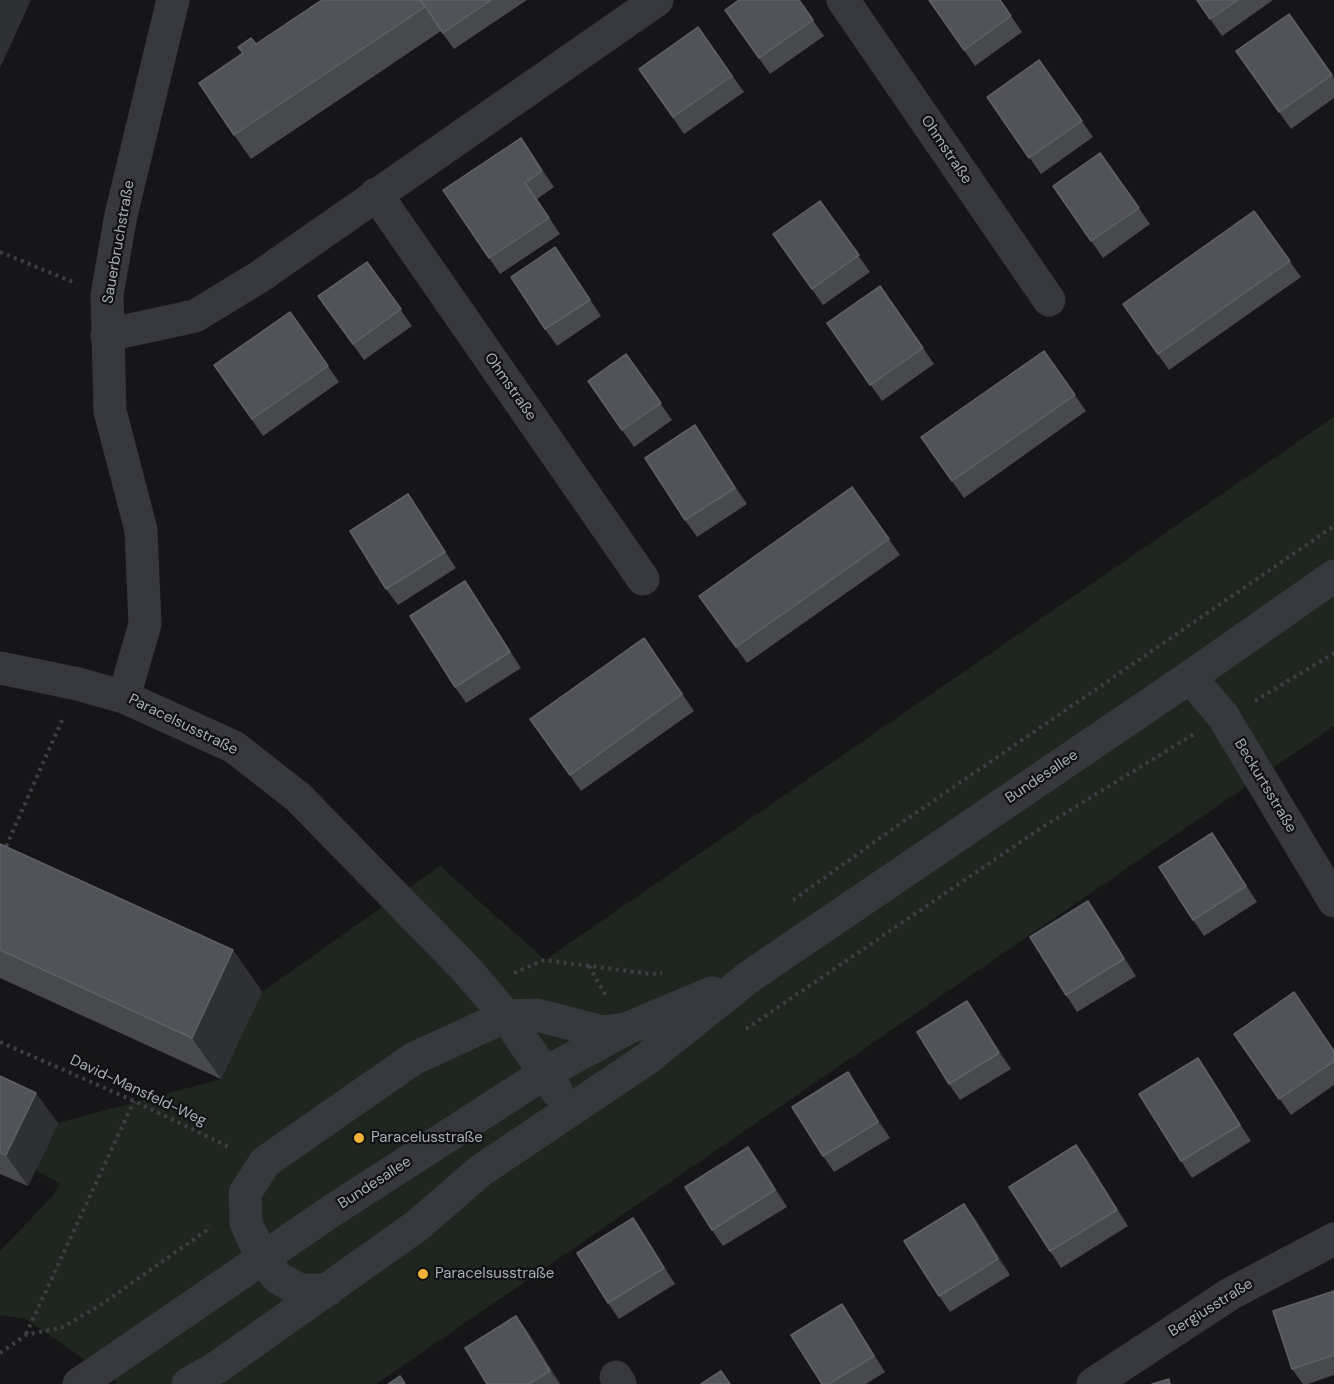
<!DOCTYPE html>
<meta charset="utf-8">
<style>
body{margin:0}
canvas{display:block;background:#161618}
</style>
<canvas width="1334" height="1384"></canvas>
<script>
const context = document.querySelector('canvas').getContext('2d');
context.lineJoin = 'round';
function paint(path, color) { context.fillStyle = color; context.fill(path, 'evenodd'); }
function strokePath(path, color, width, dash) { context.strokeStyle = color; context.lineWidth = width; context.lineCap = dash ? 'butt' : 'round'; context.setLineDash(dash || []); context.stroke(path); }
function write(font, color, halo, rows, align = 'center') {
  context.font = font + ' "DM Sans",sans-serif'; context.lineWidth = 4.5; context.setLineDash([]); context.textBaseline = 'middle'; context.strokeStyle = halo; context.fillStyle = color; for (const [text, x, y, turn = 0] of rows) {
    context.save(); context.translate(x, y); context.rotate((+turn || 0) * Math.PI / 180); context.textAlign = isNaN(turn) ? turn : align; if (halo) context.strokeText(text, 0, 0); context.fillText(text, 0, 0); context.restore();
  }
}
paint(new Path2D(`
 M1334,417V726L376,1384H114L117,1382L26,1319L0,1315V1251L53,1196L60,1183L35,1170L58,1123L221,1079L262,992L440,866L545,960Z`), '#1e261f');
strokePath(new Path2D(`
 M0,252L73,282
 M1255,701L1334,653
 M0,860L63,718
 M793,900L904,821L1334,526
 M589,966L606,996
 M514,973L544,960L651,974L662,973
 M746,1029L1041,828L1194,734
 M0,1042L134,1101L231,1148
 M26,1334L134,1101
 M0,1353L26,1335L63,1327L102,1304L207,1230L208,1225`), '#3d3f44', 4, [3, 4.5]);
strokePath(new Path2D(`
 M843,0L1049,300
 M376,194L643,579
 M107,335L195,316L259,277L657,0
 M0,668L78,684L124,697L234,747L298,797L465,968L506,1016L556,1090
 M1190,677L1223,716L1334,901
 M124,697L145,624L141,530L110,411L107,295L121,215L173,0
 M328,1290H300L278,1278L262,1258L246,1223L245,1193L265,1162L413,1059L506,1016L537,1015L602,1032L626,1029
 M616,1377L620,1384
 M79,1384L330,1212L545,1073L626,1029L712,993
 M188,1384L219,1366L418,1225L480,1171L645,1060L749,977L1190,677L1334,576
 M1093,1384L1230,1294L1334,1239`), '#37383d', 33);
paint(new Path2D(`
 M322,0H527L454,49L441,31L251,159L234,135L256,44Z
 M799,0L824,36L770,74L725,10Z
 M929,0H1000L1022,32L975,66Z
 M1197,0H1273L1222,36Z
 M1289,14L1334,78V98L1291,129L1236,51Z
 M698,27L744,92L684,134L639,69Z
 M1039,60L1093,137L1041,174L987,97Z
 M1100,153L1150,224L1103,258L1053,186Z
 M532,154L554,187L537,199L560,234L500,274L489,258Z
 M820,201L870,272L823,305L773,234Z
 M1254,211L1301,277L1169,370L1123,304Z
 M367,262L412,326L364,360L318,296Z
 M566,264L601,316L557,346L545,329Z
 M880,286L934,364L882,401L827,323Z
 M290,312L339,382L263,436L214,365Z
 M1044,351L1086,411L964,498L921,437Z
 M626,354L672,420L634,447L588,381Z
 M695,425L747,504L697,537L685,520Z
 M852,487L900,555L747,663L699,596Z
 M408,494L456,568L398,605L386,589Z
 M465,581L521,668L466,703L455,687Z
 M644,638L694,711L581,791L530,719Z
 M0,844L233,950L262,992L221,1079L0,978Z
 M1223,849L1257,902L1204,936L1193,920Z
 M1088,901L1099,917L1136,976L1077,1012L1066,995Z
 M967,1001L978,1017L1011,1069L960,1100L949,1084Z
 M1234,1034L1334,1051V1085L1291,1115Z
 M1198,1058L1209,1074L1251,1141L1192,1178L1181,1161Z
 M0,1076L58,1123L28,1186L0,1174Z
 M859,1089L890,1138L834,1172L823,1156Z
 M1076,1145L1088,1161L1128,1226L1061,1268L1050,1251Z
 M748,1147L760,1163L787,1207L723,1246L712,1230Z
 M964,1204L976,1220L1010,1275L950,1312L939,1296Z
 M633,1218L644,1234L675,1284L619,1319L608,1303Z
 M1334,1291V1375L1308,1384H1303L1292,1369Z
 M842,1304L853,1321L885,1372L866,1384H822Z
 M516,1316L528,1332L560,1384H487Z`), '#47494d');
paint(new Path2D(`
 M0,0H31L0,68Z
 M521,138L532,154L554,187L542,171Z
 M695,425L706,442L747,504L735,488Z
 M408,494L420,511L456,568L445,552Z
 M465,581L476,597L521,668L510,652Z
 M1212,833L1223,849L1257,902L1246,886Z
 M1088,901L1099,917L1136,976L1124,959Z
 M233,950L262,992L221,1079L192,1038Z
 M967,1001L978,1017L1011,1069L999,1053Z
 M1198,1058L1209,1074L1251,1141L1240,1125Z
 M848,1072L859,1089L890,1138L878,1122Z
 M36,1093L58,1123L28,1186L6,1155Z
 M1076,1145L1088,1161L1128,1226L1117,1210Z
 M748,1147L760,1163L787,1207L775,1190Z
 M964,1204L976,1220L1010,1275L998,1259Z
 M633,1218L644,1234L675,1284L664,1268Z
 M842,1304L853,1321L885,1372L874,1356Z
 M516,1316L528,1332L559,1384L550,1371Z`), '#2f3033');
const building = new Path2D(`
 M322,0H420L425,7L234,135L199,83L243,53L238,47L251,38L256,44Z
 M421,0H491L443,33Z
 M739,0H799L813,20L759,58L725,10Z
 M929,0H1000L1011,16L964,50Z
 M1197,0H1238L1210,19Z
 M1289,14L1332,75L1279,112L1236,51Z
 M698,27L732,76L673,117L639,69Z
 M1039,60L1082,121L1029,158L987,97Z
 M521,138L542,171L525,183L549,218L489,258L443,190Z
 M1100,153L1139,208L1091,241L1053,186Z
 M820,201L859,255L812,289L773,234Z
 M1254,211L1290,261L1158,354L1123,304Z
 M555,247L590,300L545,329L511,277Z
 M367,262L401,309L353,344L318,296Z
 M880,286L923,348L870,385L827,323Z
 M290,312L328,366L252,419L214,365Z
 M1044,351L1075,395L952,481L921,437Z
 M626,354L661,403L622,430L588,381Z
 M695,425L735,488L685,520L645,458Z
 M852,487L889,539L736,647L699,596Z
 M408,494L445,552L386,589L350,531Z
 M465,581L510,652L455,687L410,616Z
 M644,638L682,694L570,775L530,719Z
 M1212,833L1246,886L1193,920L1159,867Z
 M0,844L233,950L192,1038L0,950Z
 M1088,901L1124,959L1066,995L1030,937Z
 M1294,992L1334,1051V1061L1279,1099L1234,1034Z
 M967,1001L999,1053L949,1084L917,1032Z
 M1198,1058L1240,1125L1181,1161L1139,1094Z
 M848,1072L878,1122L823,1156L792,1107Z
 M0,1076L36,1093L6,1155L0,1153Z
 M1076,1145L1117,1210L1050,1251L1009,1187Z
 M748,1147L775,1190L712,1230L685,1187Z
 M964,1204L998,1259L939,1296L904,1241Z
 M633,1218L664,1268L608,1303L577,1253Z
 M1334,1291V1355L1292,1369L1273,1311Z
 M842,1304L874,1356L829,1384H822L791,1335Z
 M516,1316L550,1371L529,1384H487L465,1348Z
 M721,1371L730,1384H701Z
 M400,1376L405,1384H388Z
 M1169,1379L1170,1384H1152Z`);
paint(building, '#525359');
strokePath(building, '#5f6168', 1.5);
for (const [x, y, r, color] of [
 [359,1138,6,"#f2b134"],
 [423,1274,6,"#f2b134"]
]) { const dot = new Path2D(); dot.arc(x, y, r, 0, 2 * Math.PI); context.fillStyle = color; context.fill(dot); strokePath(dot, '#111113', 2); }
write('15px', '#a8adb8', '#111113', [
 ["Ohmstraße",946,150,56],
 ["Sauerbruchstraße",119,242,-80],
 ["Ohmstraße",510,387,55],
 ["Paracelsusstraße",183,725,26],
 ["Bundesallee",1042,777,-34],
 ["Beckurtsstraße",1265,786,59],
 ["David-Mansfeld-Weg",138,1091,25],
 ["Bundesallee",375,1183,-33],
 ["Bergiusstraße",1211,1308,-32]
]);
write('15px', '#a8adb8', '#111113', [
 ["Paracelusstraße",371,1138],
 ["Paracelsusstraße",435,1274]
], 'left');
</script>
